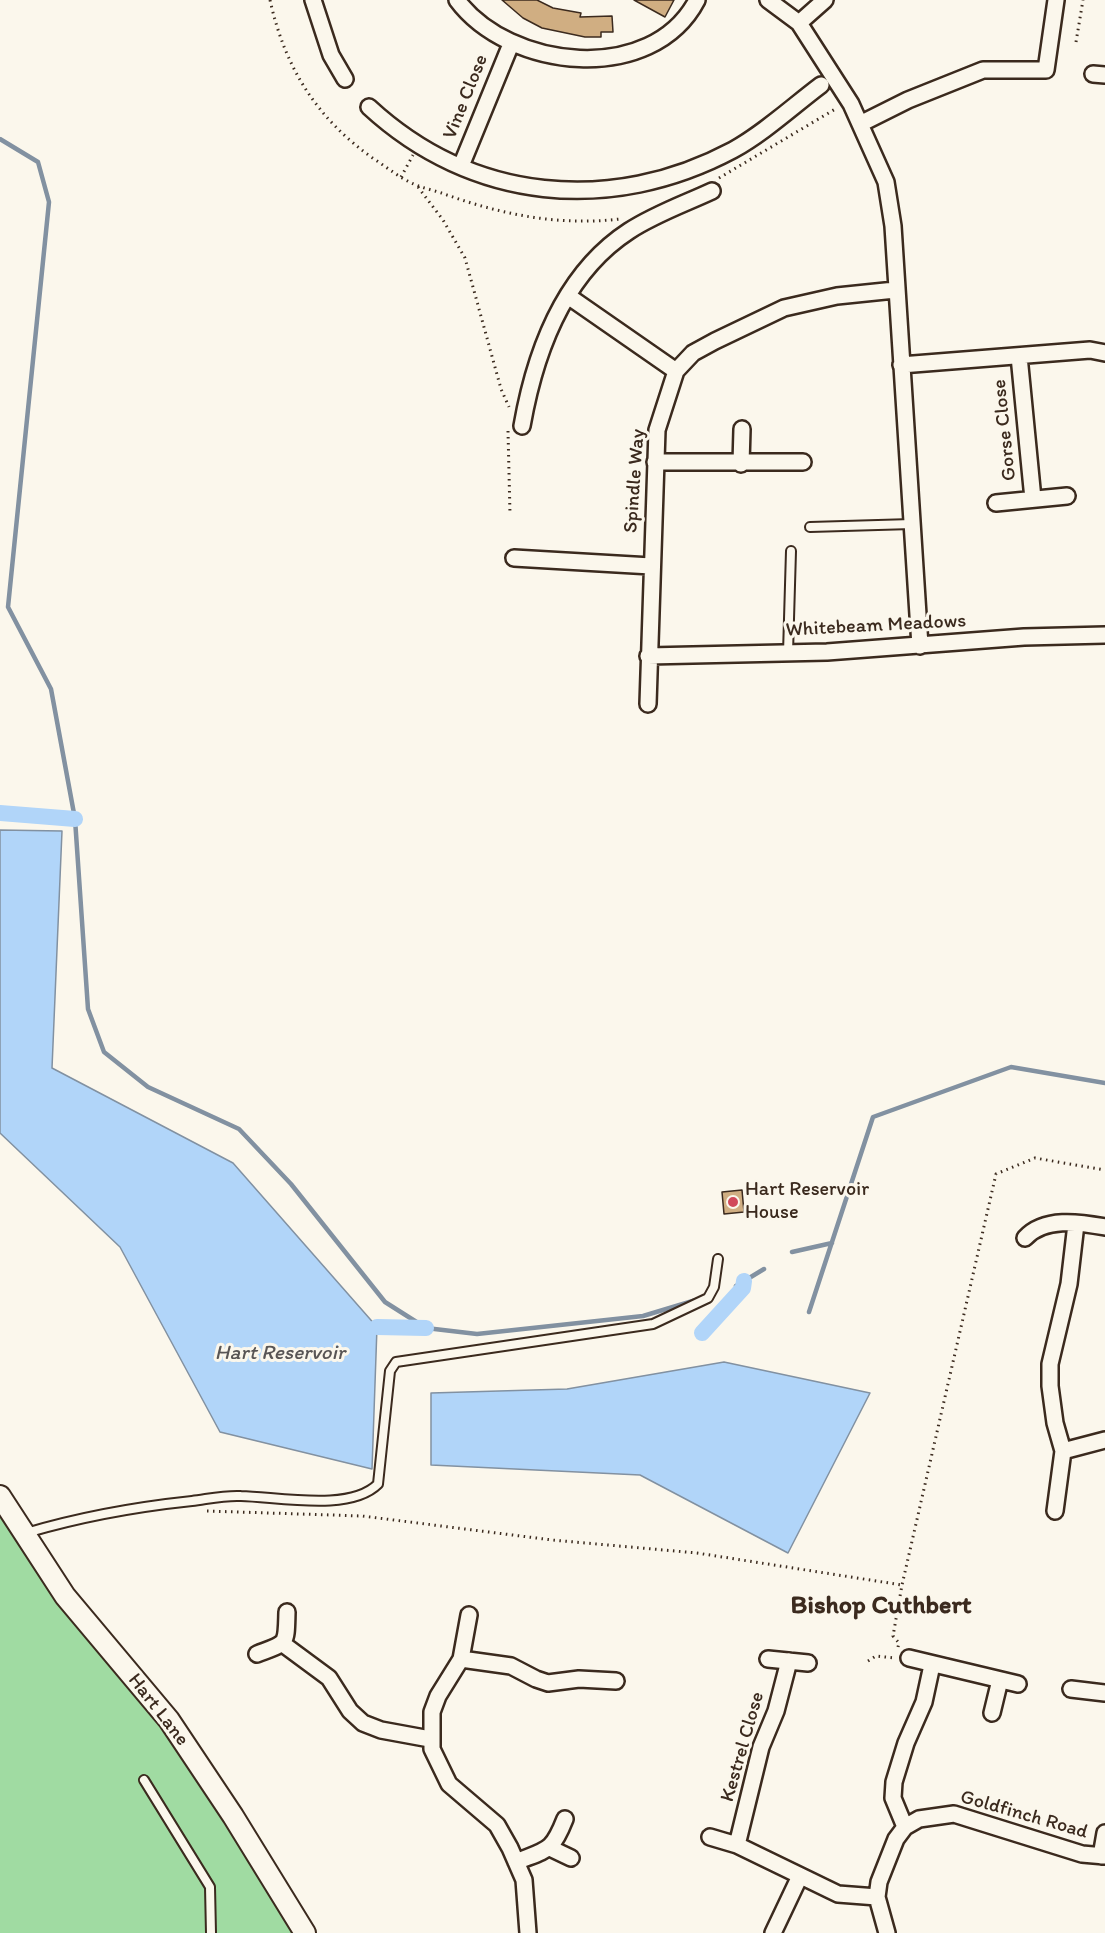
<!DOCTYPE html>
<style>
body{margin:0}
canvas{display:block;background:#fbf7ec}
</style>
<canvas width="1105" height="1933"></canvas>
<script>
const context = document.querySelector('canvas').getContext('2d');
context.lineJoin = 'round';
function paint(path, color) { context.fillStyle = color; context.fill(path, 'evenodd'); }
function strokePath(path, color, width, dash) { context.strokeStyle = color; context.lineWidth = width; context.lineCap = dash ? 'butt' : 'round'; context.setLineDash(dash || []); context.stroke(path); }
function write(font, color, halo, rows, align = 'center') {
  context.font = font + ' Itim,sans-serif'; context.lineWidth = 6; context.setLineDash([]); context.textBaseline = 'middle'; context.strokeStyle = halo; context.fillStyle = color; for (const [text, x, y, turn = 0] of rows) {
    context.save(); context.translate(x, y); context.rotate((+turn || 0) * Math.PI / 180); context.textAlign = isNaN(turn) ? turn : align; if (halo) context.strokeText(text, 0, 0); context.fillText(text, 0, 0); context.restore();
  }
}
paint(new Path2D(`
 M0,1496L169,1720L305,1933H0Z`), '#a0dba2');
const water = new Path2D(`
 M0,830L62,831L52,1068L233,1163L377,1327L372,1469L220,1432L120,1247L0,1133Z
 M724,1362L870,1393L788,1553L640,1475L431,1465V1393L567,1389Z`);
paint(water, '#b1d5f9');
strokePath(water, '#8291a1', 1.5);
strokePath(new Path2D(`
 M0,139L38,162L49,202L8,607L51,689L75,819L88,1009L104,1052L148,1087L239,1129L291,1184L385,1302L426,1328L477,1334L643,1316L696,1300
 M792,1252L832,1243
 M736,1286L764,1269
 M809,1312L873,1117L1011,1067L1105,1083`), '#8291a1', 4.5);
strokePath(new Path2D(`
 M0,813L75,819
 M377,1327L426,1328
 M702,1333L743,1288L744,1281`), '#b1d5f9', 16);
const building = new Path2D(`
 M502,0H537L553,8L581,13L580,17L612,16L613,32H601V37H585L542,28L523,18Z
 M634,0H674L665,17Z
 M742,1190L744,1212L724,1214L722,1192Z`);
paint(building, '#d0ae82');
strokePath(building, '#3b2a1e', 1.5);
const service = new Path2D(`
 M810,527L912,524
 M788,653L791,551
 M26,1533C80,1517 135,1507 192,1501C208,1499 225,1495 241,1496C279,1497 350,1512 378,1484L390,1371L396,1362L653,1324L708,1298L714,1287L718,1259
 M144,1780L210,1887L211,1933`);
const minor = new Path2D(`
 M313,0L331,55L345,79
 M457,0C509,70 652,86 697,0
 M768,0L799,23L851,104L886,182L893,226L920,646
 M799,23L825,0
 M1093,74L1105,75
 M369,107C472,202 611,215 733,150C764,133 793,106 821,85
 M860,124L908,100L983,70H1046L1056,0
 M461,166L511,44
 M568,296L676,371
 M1019,356L1033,499
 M901,365L1090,350L1105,353
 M522,426C535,352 563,274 629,231C655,214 684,204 712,191
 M655,462H803
 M741,464L742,429
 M996,503L1067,496
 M514,558L651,566
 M648,656L827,652L1024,637L1105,635
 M648,704L657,430L676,371L693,353L715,341L784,308L837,296L895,290
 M1076,1224L1069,1284L1050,1364V1386L1055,1423L1063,1451L1105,1440
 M1025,1238C1044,1217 1079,1222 1105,1227
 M1055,1511L1063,1451
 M469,1615L461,1659L438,1696L432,1712V1749L449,1784L497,1825L510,1848L524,1880L528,1933
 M283,1644L329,1678L350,1711L363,1723L381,1730L430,1739
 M257,1654C288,1642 286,1646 287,1612
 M909,1658L1018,1684
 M461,1659L511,1666L536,1679L548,1683L579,1679L616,1681
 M768,1659L808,1663
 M1071,1689L1105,1693
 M992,1713L1000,1680
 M905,1827L893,1798L894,1782L906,1743L924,1702L932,1665
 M710,1837L737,1845L838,1894L877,1897
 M737,1845L761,1747L776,1711L789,1661
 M550,1848L571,1858
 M1101,1856L1105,1833
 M516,1862C548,1849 552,1852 565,1819
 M773,1933L800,1876
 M887,1933L877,1897L879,1882L896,1839L905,1827L919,1819L954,1814L1082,1854L1105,1856`);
const tertiary = new Path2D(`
 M0,1496L65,1596L169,1720L233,1816L305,1933`);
strokePath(service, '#3b2a1e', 12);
strokePath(minor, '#3b2a1e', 20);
strokePath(tertiary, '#3b2a1e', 24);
strokePath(new Path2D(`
 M270,0C285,68 317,119 374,159C388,168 401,179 416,185C426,189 437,191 447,195C504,215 559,226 620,219
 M1076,42L1083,0
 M401,177L413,155
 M719,178L837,108
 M418,187L443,220L465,258L501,389L509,407
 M508,431L510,514
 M207,1511L362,1516L552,1540L697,1553L902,1585
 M898,1647L899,1643L893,1636L902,1585L996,1174L1035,1158L1105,1170
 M868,1661L876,1656L895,1658`), '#3b2a1e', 3, [1.5, 4.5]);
strokePath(service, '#fbf7ec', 8);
strokePath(minor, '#fbf7ec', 15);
strokePath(tertiary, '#fbf7ec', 20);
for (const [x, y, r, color] of [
 [733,1202,6,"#d1495b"]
]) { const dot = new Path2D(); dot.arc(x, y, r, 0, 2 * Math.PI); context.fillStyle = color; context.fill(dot); strokePath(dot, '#fbf7ec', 2); }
write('20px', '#3b2a1e', '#fbf7ec', [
 ["Vine Close",466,97,-68],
 ["Gorse Close",1005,430,-96],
 ["Spindle Way",635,481,-86],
 ["Whitebeam Meadows",876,626,-3],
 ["Hart Lane",158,1710,52],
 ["Kestrel Close",743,1747,-74],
 ["Goldfinch Road",1024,1815,16]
]);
write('20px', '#3b2a1e', '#fbf7ec', [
 ["Hart Reservoir",745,1190],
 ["House",745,1213]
], 'left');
write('italic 21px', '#585555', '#fbf7ec', [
 ["Hart Reservoir",280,1354]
]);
write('bold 26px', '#3b2a1e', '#fbf7ec', [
 ["Bishop Cuthbert",881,1606]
]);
</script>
